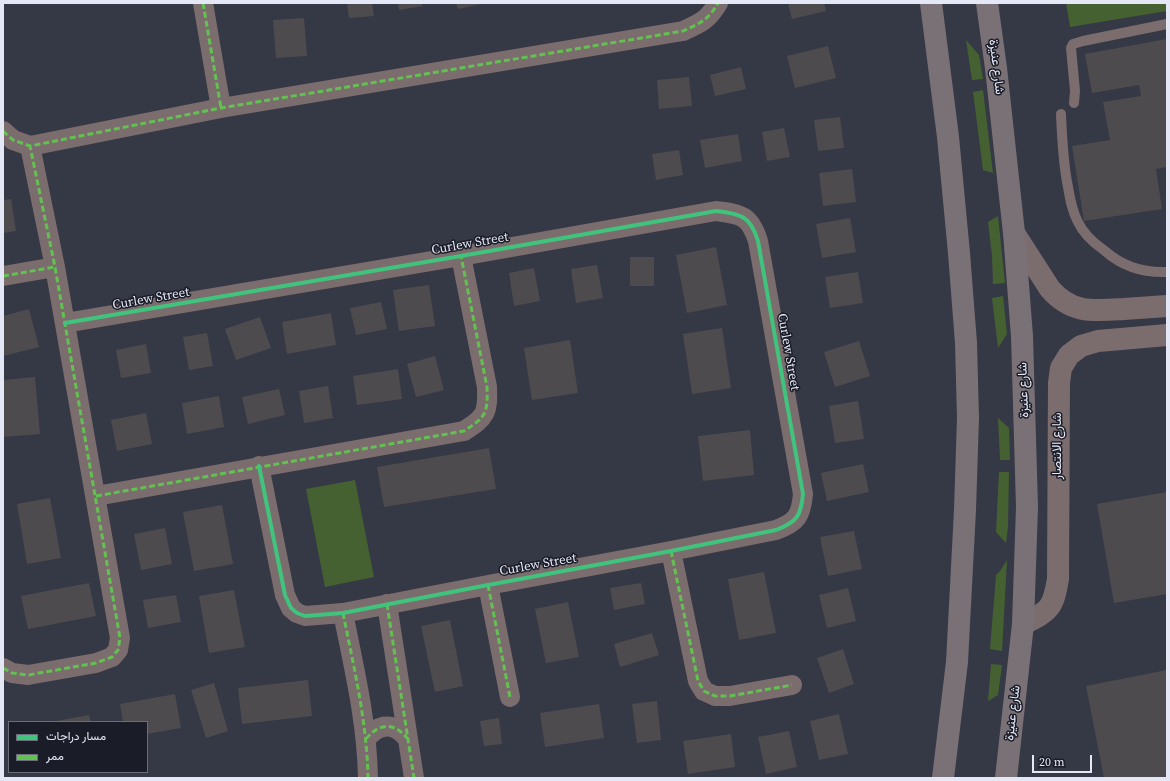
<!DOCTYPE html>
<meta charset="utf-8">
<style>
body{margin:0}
#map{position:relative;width:1170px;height:781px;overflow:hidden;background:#353845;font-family:"Source Serif 4",Vazirmatn,serif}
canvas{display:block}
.frame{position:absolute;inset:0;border:4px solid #e4e7f6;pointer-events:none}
.legend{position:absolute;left:8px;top:721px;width:140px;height:52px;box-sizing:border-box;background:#1a1c27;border:1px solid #6b6d7a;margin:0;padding:5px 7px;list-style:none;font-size:12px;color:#e4e7f6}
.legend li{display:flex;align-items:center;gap:8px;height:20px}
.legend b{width:20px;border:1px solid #6b6d7a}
.scale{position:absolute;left:1032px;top:755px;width:60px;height:18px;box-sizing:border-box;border:2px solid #e4e7f6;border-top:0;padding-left:5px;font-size:12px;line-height:14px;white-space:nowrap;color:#e4e7f6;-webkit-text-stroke:3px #1a1c27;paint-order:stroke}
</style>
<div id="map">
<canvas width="1170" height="781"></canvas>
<div class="frame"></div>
<ul class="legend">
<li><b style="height:5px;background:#40c37c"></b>مسار دراجات</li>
<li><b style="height:5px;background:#63c152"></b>ممر</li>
</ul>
<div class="scale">20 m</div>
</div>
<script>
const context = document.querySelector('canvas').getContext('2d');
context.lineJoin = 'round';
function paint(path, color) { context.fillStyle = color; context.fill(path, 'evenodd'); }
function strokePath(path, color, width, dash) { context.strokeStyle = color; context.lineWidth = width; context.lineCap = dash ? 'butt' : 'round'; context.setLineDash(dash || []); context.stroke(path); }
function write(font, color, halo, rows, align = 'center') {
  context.font = font + ' "Source Serif 4",Vazirmatn,serif'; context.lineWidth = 3; context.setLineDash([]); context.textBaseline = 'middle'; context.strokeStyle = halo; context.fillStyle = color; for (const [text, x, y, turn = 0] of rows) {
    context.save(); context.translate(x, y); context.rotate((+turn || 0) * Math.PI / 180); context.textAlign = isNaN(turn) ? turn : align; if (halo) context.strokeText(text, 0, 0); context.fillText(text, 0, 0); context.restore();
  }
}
paint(new Path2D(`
 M1066,3H1167V11L1070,27Z
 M966,40L979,55L983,79L972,80Z
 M983,90L993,173L983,170L973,92Z
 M998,216L1005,283L993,284L992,256L988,222Z
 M1003,296L1007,334L998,348L992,298Z
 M998,418L1009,428L1010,460H1000Z
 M999,472H1009L1008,527L1006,543L996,532Z
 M355,480L374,577L325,587L306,489Z
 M1007,560L1002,651L990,649L996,575L1000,571Z
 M991,664L1002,665L998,695L988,701Z`), '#456132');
paint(new Path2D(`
 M347,3H372L374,16L349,18Z
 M398,3H422L423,6L399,10Z
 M456,3H481V4L458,9Z
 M788,3H824L826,11L792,19Z
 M304,18L307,56L276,58L273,20Z
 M1167,39V167L1156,169L1162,209L1084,221L1072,146L1110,140L1103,102L1141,96L1139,85L1092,93L1085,54Z
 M828,46L836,78L795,88L787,56Z
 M741,67L746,89L715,96L710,75Z
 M689,77L692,106L659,109L657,80Z
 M840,117L844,148L818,151L814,120Z
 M784,128L790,157L767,161L762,132Z
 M738,134L742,161L705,168L700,140Z
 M679,150L683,175L656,180L652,154Z
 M852,169L856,202L823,206L819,173Z
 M11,199L16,231L3,233V200Z
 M850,218L856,252L822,258L816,224Z
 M716,247L727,305L687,313L676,255Z
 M630,257H654V286H630Z
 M597,265L603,298L576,303L571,269Z
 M534,268L540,301L514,306L509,273Z
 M858,272L863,303L830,308L825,277Z
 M429,285L435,326L399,331L393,290Z
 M381,302L387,329L356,335L350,308Z
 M29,309L39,347L3,356V316Z
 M331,313L336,345L287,354L282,322Z
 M260,317L271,348L236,360L225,329Z
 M722,328L731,388L692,394L683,334Z
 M207,333L213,366L189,370L183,337Z
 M570,340L578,393L532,400L524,348Z
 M859,341L870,376L835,387L824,352Z
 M146,344L151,373L121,378L116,350Z
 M435,356L444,390L416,397L407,364Z
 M398,369L402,399L357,405L353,376Z
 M35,377L40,434L3,437V380Z
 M328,386L333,418L304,423L299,391Z
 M279,389L285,415L248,424L242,397Z
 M219,396L224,427L187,434L182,403Z
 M858,401L864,439L835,443L829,406Z
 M146,413L152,444L117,451L111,420Z
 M750,430L754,475L703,481L698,436Z
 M489,448L496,489L384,507L377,467Z
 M863,464L869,492L827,501L821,473Z
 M1167,492V594L1114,603L1097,504Z
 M50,498L61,558L27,564L17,504Z
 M222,505L233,564L194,571L183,512Z
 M165,528L172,564L141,570L134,534Z
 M854,531L862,569L828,576L820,537Z
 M764,572L776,633L739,640L728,579Z
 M89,583L96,616L28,629L21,596Z
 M641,583L645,604L614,610L610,588Z
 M848,588L856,621L827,628L819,595Z
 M234,590L245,647L209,653L199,596Z
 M176,595L181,622L148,628L143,600Z
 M568,602L579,657L546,663L535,609Z
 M450,620L463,686L435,692L421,626Z
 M652,633L659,655L620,667L614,644Z
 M843,649L854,684L829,693L817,658Z
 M1167,670V778H1104L1086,686Z
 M308,680L312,716L242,724L238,688Z
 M214,683L228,731L206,738L191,690Z
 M175,694L181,728L147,734V722H123L120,704Z
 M657,701L661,740L637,743L632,704Z
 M599,704L604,738L545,747L540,713Z
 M839,714L848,754L819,760L810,721Z
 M89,715L91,722H56V721Z
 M499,718L502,744L484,746L480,721Z
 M789,731L797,767L766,774L758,737Z
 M731,734L735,767L688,774L683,741Z`), '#4e4b4e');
strokePath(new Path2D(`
 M1074,103L1075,91L1071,48L1073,44L1083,41L1167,24
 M1061,114C1062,139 1063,163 1068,187C1070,199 1072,211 1078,222C1083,233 1095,244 1105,251C1122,266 1144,273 1167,272`), '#7b6c6e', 10);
strokePath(new Path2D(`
 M203,3L221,108
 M3,131L13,140L30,146L221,108L683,31C701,23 708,20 718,3
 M3,276L55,267
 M65,323L461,256L716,211C742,214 750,216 758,241L803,494C801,516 797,522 776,530L671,551L488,585L343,613L305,616L297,613L291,608L285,595L259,466
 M96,496L464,431C486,417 488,413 487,387L461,256
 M671,551L698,681L704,691L715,696H730L792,685
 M488,585L510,697
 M387,604L414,778
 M343,613C354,668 367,722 368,778
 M3,668L12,673L28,675L96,663L112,657L118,650L120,638L55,267L30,146
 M366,739C379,723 394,722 407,738`), '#7b6c6e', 20);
strokePath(new Path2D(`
 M1014,233L1050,289C1072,314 1093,311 1124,309C1138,308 1153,307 1167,306
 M1023,624C1050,611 1053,608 1058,579L1059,383L1061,368L1069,355L1081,346L1098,341L1167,335`), '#7b6c6e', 22);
strokePath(new Path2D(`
 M931,3L948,137L959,253L966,343L968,418L965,510L957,662L943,778
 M987,3L996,68L1014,233L1022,336L1027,507L1023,624L1006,778`), '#7a7176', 22);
strokePath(new Path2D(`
 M203,3L221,108
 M3,131L13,140L30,146L221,108L683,31C701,23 708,20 718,3
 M3,276L55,267
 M96,496L464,431C486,417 488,413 487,387L461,256
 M671,551L698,681L704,691L715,696H730L792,685
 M488,585L510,697
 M387,604L414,778
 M343,613C354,668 367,722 368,778
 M3,668L12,673L28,675L96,663L112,657L118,650L120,638L55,267L30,146
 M366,739C379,723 394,722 407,738`), '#63c152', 3, [6, 3]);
strokePath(new Path2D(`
 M65,323L461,256L716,211C742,214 750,216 758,241L803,494C801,516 797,522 776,530L671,551L488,585L343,613L305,616L297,613L291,608L285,595L259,466`), '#40c37c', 4);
write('13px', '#e4e7f6', '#1a1c27', [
 ["شارع عنيزة",996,67,83],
 ["Curlew Street",470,244,-10],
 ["Curlew Street",151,299,-10],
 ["Curlew Street",788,352,80],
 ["شارع عنيزة",1024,390,-92],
 ["شارع الانتصار",1058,446,-90],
 ["Curlew Street",538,565,-10],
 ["شارع عنيزة",1013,713,-83]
]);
</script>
